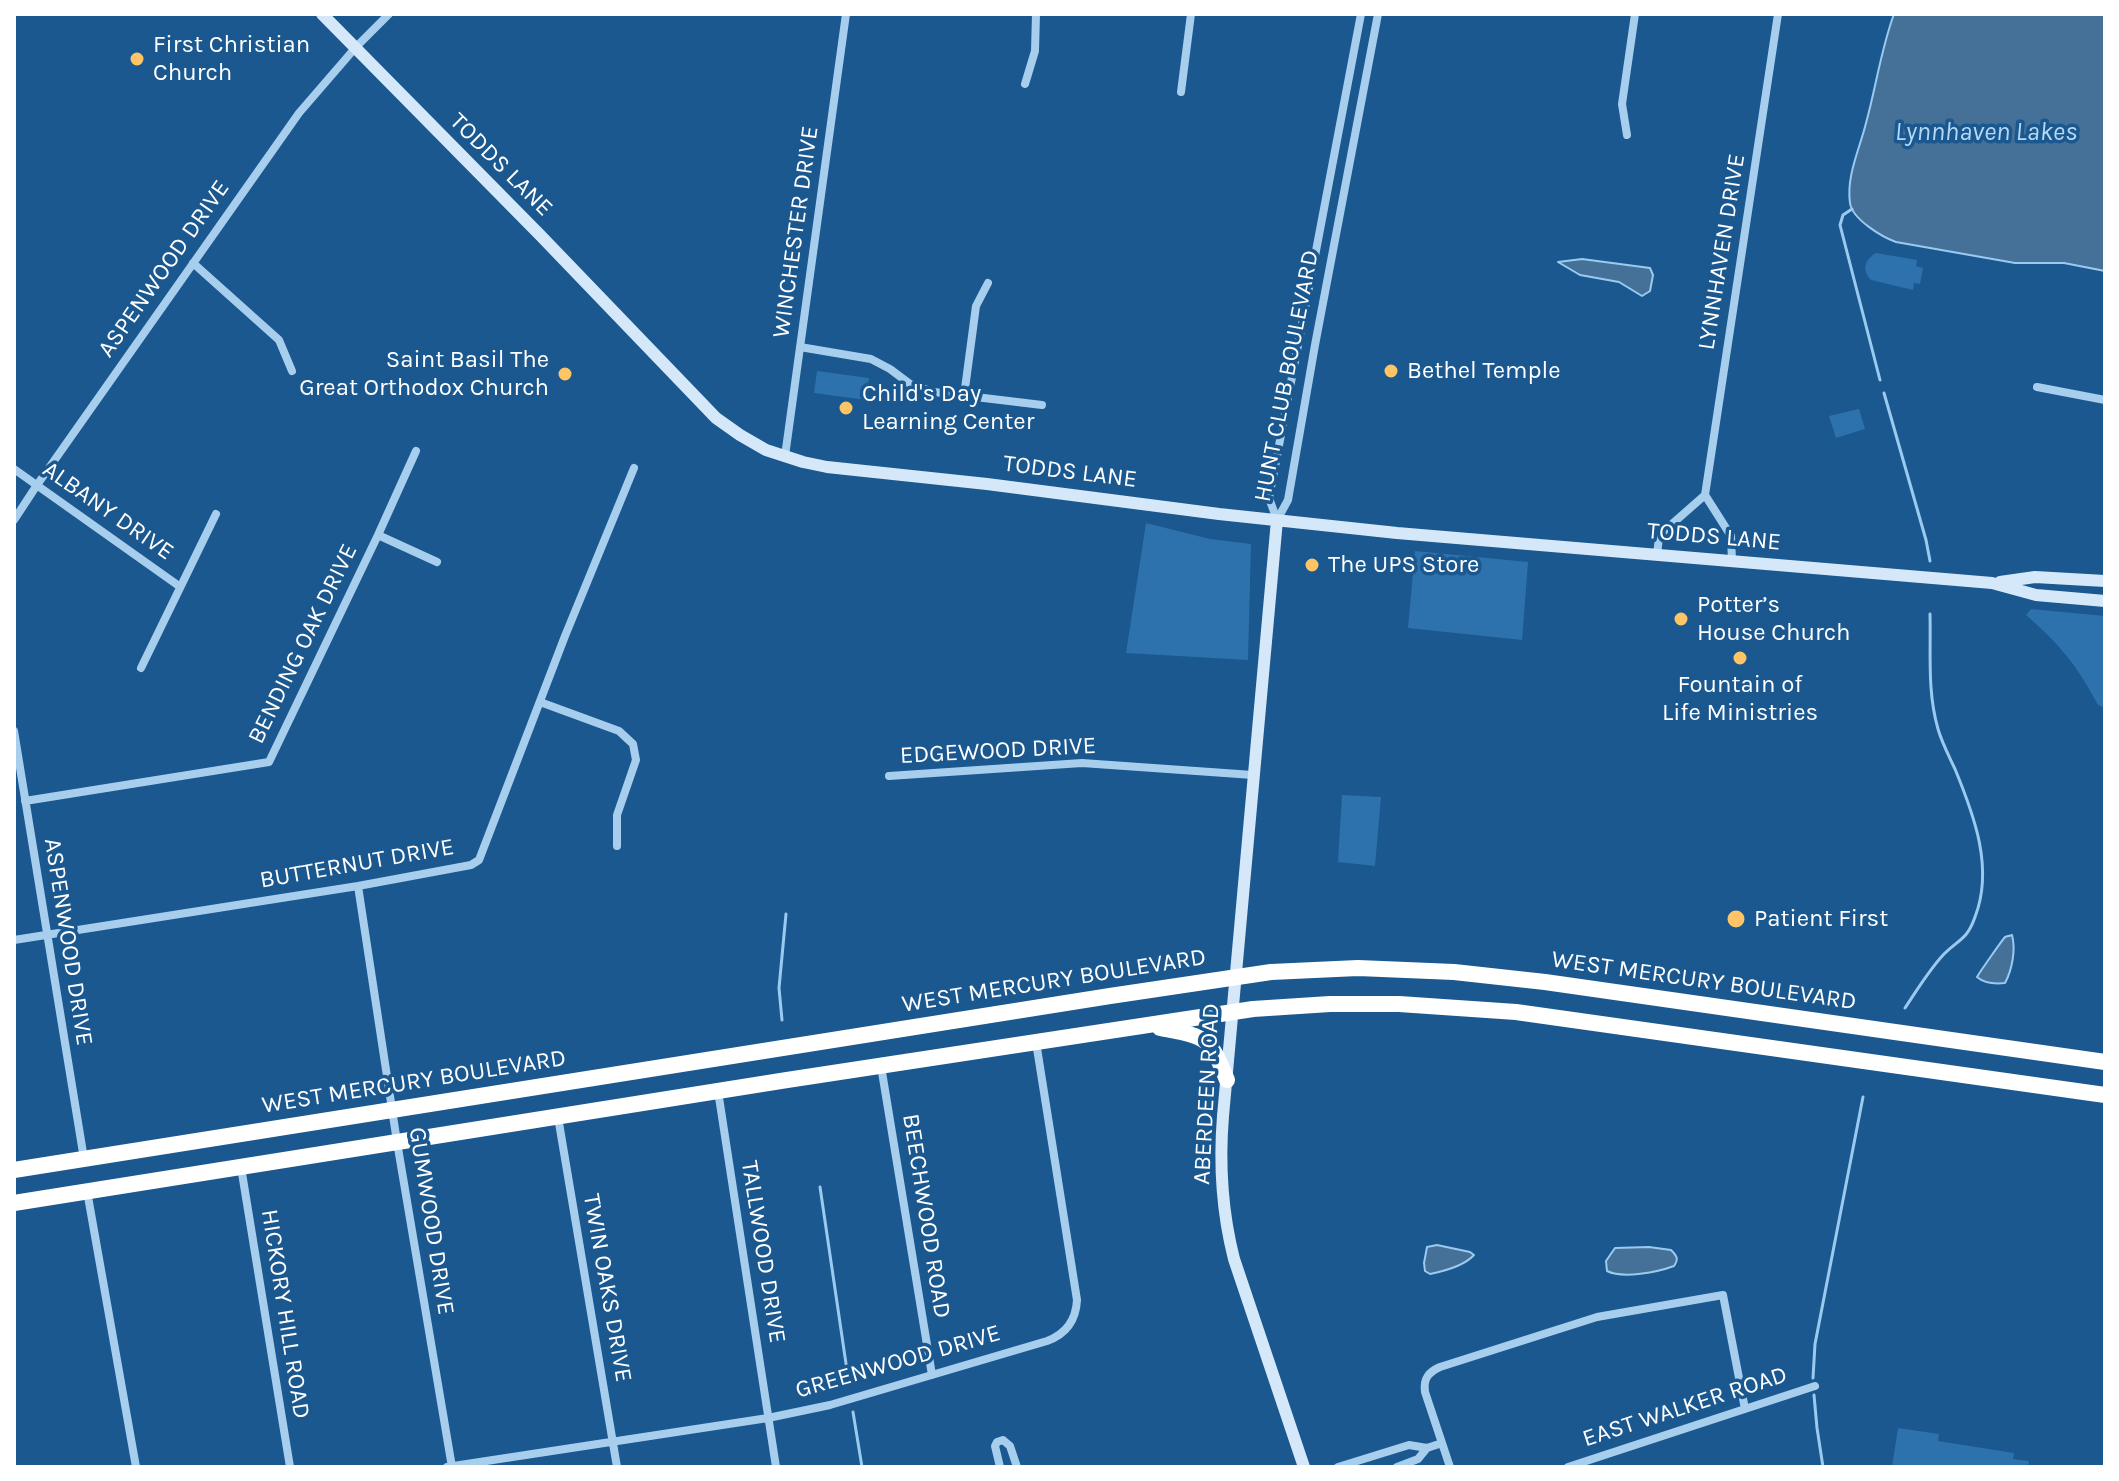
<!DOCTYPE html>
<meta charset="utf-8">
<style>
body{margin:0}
#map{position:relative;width:2119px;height:1481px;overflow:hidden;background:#1a588f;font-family:Karla,sans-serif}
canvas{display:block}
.frame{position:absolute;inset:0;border:16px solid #fff;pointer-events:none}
</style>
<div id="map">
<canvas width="2119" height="1481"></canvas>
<div class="frame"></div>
</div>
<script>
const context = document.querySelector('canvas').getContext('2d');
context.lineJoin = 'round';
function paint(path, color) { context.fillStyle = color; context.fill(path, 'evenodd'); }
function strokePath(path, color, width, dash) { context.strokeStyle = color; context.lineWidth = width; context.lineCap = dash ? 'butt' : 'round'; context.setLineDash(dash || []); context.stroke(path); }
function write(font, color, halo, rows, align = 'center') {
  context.font = font + ' Karla,sans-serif'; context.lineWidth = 7; context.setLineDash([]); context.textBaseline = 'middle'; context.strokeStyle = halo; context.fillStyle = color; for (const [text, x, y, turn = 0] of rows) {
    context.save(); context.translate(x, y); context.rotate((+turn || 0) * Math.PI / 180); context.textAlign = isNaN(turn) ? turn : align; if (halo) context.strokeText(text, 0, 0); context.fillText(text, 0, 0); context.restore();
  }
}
paint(new Path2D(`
 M1876,253L1917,260L1916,266L1923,268L1920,284L1914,283L1913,290L1871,280C1862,270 1864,260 1876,253Z
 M817,371L869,378L866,400L814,393Z
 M1859,409L1865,429L1836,438L1829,416Z
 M1146,523L1210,539L1251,544L1248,660L1126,653Z
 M1415,551L1528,562L1522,640L1408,628Z
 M2031,609L2105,616V708L2098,705C2077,665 2060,645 2026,615Z
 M1342,795L1381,797L1375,866L1338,862Z
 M1898,1428L1939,1434L1938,1441L2014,1453L2013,1459L2029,1461L2028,1467H1892Z`), '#2d72ad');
const water = new Path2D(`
 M1894,14H2105V271L2064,263H2015L1896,242C1882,237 1852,219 1850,203C1846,176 1860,148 1866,123C1876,87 1881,49 1894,14Z
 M1582,259L1650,268L1653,275L1650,291L1642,296L1619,282L1580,275L1558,262Z
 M2012,935C2016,950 2012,970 2005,983C1996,984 1984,983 1977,977C1979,973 2003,939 2005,937C2007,936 2010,936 2012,935Z
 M1437,1245L1470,1252L1474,1255C1464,1266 1445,1271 1430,1274L1425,1271L1424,1263L1427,1247Z
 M1649,1247L1671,1250C1677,1256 1679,1259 1674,1266C1658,1272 1623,1279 1607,1271L1606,1261L1615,1248Z`);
paint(water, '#457199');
strokePath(water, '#9bcaf0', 2);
strokePath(new Path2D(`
 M1852,209L1843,215L1840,225L1880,380
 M1884,393L1926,540L1930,561
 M1905,1008C1917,990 1929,970 1944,954C1959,939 1967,940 1975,917C1994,868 1974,815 1955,769C1949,756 1942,743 1938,729C1927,691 1931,653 1930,614
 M782,1020L779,988L786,914
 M820,1187L849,1384
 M1813,1378L1815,1344L1863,1097
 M1814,1395L1817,1428L1823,1467
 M853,1412L862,1467`), '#9bcaf0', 3);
strokePath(new Path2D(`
 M1025,84L1035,51L1036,14
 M1181,92L1191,14
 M1627,135L1622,104L1635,14
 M193,263L279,340L292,371
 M800,347L871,359L890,369L910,384L934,392L1042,405
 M2037,387L2105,400
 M964,396L976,306L988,283
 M785,456L846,14
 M14,469L179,586
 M14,520L37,485L299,113L356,47L389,14
 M1277,520L1288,500L1315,345L1378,14
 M1277,520L1269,498L1361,14
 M378,535L437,562
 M1657,554L1659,538L1664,531L1705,495
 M1732,561L1731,536L1705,495L1778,14
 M141,668L216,514
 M540,702L619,731L633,744L636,760L617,815V846
 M14,731L84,1159
 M889,776L1082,763L1253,775
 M25,801L269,762L378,535L416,451
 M358,886L397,1142L452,1467
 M14,940L358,886L471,865L479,860L565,636L634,468
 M881,1066L932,1375
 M718,1091L776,1467
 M558,1117L617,1467
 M241,1167L290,1467
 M87,1191L136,1467
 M447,1467L768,1418L830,1405L1047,1341C1066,1334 1076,1320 1077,1300L1036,1042
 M1000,1467L995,1446L997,1442L1003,1440L1010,1446L1017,1467
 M1338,1467L1409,1445L1427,1448L1442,1443
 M1397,1467L1418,1459L1427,1448
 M1450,1467L1425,1392C1423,1378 1429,1372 1440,1367L1597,1317L1723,1295L1745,1409
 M1568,1467L1815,1386`), '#a8ceee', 8);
strokePath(new Path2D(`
 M322,14L540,235L716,418L740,435L766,450L803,462L827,467L987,484L1219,514L1397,533L1992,583L2036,595L2105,601
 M1277,520L1223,1116C1219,1165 1222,1212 1234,1259L1304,1467
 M2000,582L2035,577L2105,581`), '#d5e8fa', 12);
strokePath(new Path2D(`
 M1160,1028C1206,1037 1209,1035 1227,1080
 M14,1170L1110,996L1271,972L1358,968L1454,972L1545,982L2105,1062
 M14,1203L787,1080L1253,1009L1330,1004H1399L1516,1012L2105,1095`), '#fff', 16);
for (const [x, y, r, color] of [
 [137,59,8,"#ffc465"],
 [1391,371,8,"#ffc465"],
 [565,374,8,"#ffc465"],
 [846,408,8,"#ffc465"],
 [1312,565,8,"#ffc465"],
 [1681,619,8,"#ffc465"],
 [1740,658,8,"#ffc465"],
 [1736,919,10,"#ffc465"]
]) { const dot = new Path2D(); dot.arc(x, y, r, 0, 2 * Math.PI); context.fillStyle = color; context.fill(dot); strokePath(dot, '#1a588f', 3); }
write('24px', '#fff', '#1a588f', [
 ["First Christian",153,45],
 ["Church",153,73],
 ["Saint Basil The",549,360,"right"],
 ["Great Orthodox Church",549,388,"right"],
 ["Bethel Temple",1407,371],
 ["Child's Day",862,394],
 ["Learning Center",862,422],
 ["The UPS Store",1328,565],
 ["Potter’s",1697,605],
 ["House Church",1697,633],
 ["Fountain of",1740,685,"center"],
 ["Life Ministries",1740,713,"center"],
 ["Patient First",1754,919]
], 'left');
write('24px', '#fff', '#1a588f', [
 ["TODDS LANE",501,165,45],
 ["WINCHESTER DRIVE",796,232,-82],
 ["LYNNHAVEN DRIVE",1722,252,-81],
 ["ASPENWOOD DRIVE",164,269,-55],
 ["HUNT CLUB BOULEVARD",1287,376,-79],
 ["TODDS LANE",1070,472,7],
 ["ALBANY DRIVE",108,511,35],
 ["TODDS LANE",1714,537,5],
 ["BENDING OAK DRIVE",303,644,-64],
 ["EDGEWOOD DRIVE",998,751,-3],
 ["BUTTERNUT DRIVE",357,864,-10],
 ["ASPENWOOD DRIVE",68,942,81],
 ["WEST MERCURY BOULEVARD",1054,981,-9],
 ["WEST MERCURY BOULEVARD",1704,981,8],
 ["WEST MERCURY BOULEVARD",414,1082,-9],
 ["ABERDEEN ROAD",1207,1094,-87],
 ["BEECHWOOD ROAD",926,1216,81],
 ["GUMWOOD DRIVE",431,1221,81],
 ["TALLWOOD DRIVE",763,1252,81],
 ["TWIN OAKS DRIVE",607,1288,80],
 ["HICKORY HILL ROAD",285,1314,81],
 ["GREENWOOD DRIVE",898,1362,-16],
 ["EAST WALKER ROAD",1685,1407,-18]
]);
write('italic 26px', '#b4d8f5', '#1a588f', [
 ["Lynnhaven Lakes",1986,133]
]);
</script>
